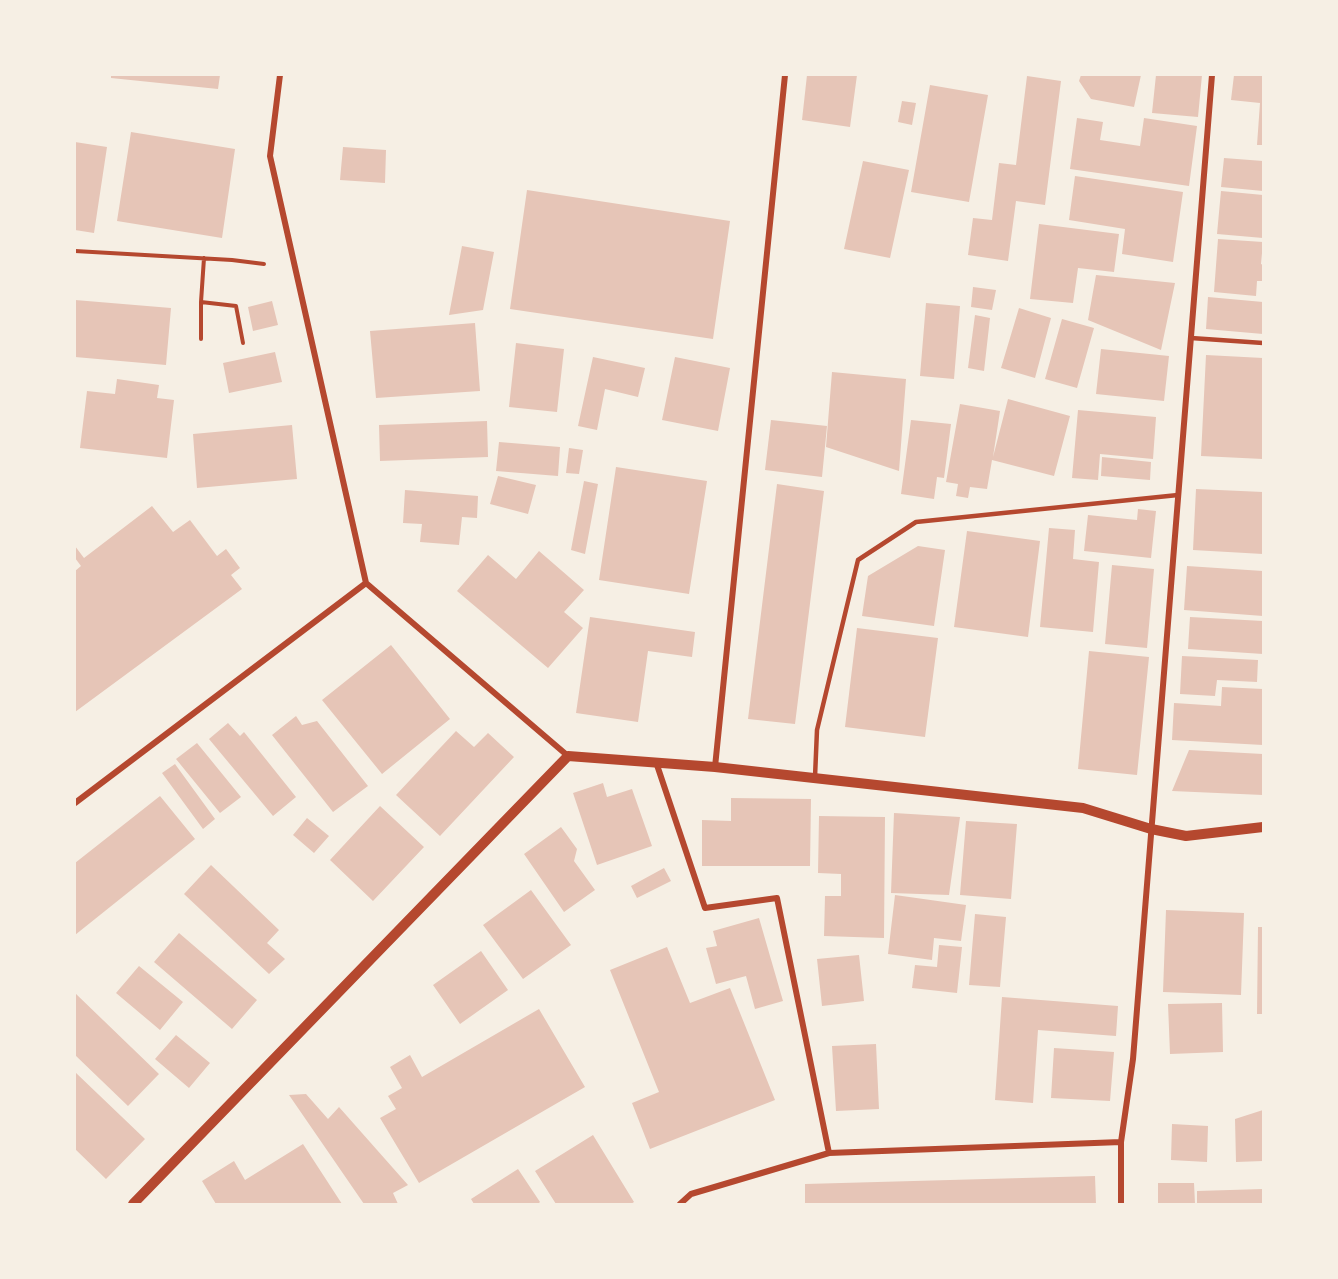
<!DOCTYPE html>
<style>
body{margin:0}
#map{position:relative;width:1338px;height:1279px;overflow:hidden;background:#f6efe4;font-family:Inter,sans-serif}
canvas{display:block}
.frame{position:absolute;inset:0;border:76px solid #f6efe4;pointer-events:none}
</style>
<div id="map">
<canvas width="1338" height="1279"></canvas>
<div class="frame"></div>
</div>
<script>
const context = document.querySelector('canvas').getContext('2d');
context.lineJoin = 'round';
function paint(path, color) { context.fillStyle = color; context.fill(path, 'evenodd'); }
function strokePath(path, color, width, dash) { context.strokeStyle = color; context.lineWidth = width; context.lineCap = dash ? 'butt' : 'round'; context.setLineDash(dash || []); context.stroke(path); }
paint(new Path2D(`
 M111,75H220L218,89L111,78Z
 M807,75H857L850,127L802,120Z
 M1081,75H1141L1134,107L1091,99L1079,81Z
 M1156,75H1202L1198,117L1152,113Z
 M1234,75H1263V145H1257L1260,103L1231,100Z
 M1027,76L1061,81L1045,205L1016,201L1008,261L968,255L973,218L992,220L999,163L1016,165Z
 M930,85L988,95L969,202L911,192Z
 M902,101L916,103L912,125L898,122Z
 M1077,118L1103,122L1100,140L1140,146L1144,118L1197,126L1189,186L1070,169Z
 M131,132L235,149L222,238L117,221Z
 M75,142L107,147L94,233L75,230Z
 M343,147L386,150L385,183L340,180Z
 M1224,158L1263,161V191L1221,187Z
 M863,161L909,170L890,258L844,249Z
 M1075,176L1183,192L1173,262L1122,254L1125,229L1069,220Z
 M527,190L730,221L713,339L510,309Z
 M1221,191L1263,195V238L1217,234Z
 M1039,224L1119,234L1114,272L1078,268L1073,303L1030,299Z
 M1218,239L1263,242L1261,264L1263,265V281H1257L1256,296L1214,292Z
 M462,246L494,252L483,310L449,315Z
 M1096,275L1175,283L1161,350L1088,320Z
 M973,287L996,290L992,310L971,307Z
 M1208,297L1263,302V334L1206,329Z
 M75,300L171,308L166,365L75,357Z
 M272,301L278,325L253,331L248,307Z
 M926,303L960,306L954,379L920,376Z
 M1019,308L1051,318L1035,378L1001,368Z
 M975,315L990,318L984,371L968,368Z
 M1062,319L1094,328L1077,388L1045,379Z
 M475,323L480,391L376,398L370,331Z
 M516,343L564,349L557,412L509,407Z
 M1101,349L1169,356L1164,401L1096,394Z
 M275,352L282,382L229,393L223,363Z
 M1206,355L1263,358V459L1201,456Z
 M593,357L645,368L638,397L605,389L597,430L578,426Z
 M675,357L730,368L718,431L662,420Z
 M832,372L906,379L899,471L826,447Z
 M117,379L159,385L157,398L174,400L167,458L80,448L87,391L115,394Z
 M1008,399L1070,416L1054,476L992,460L987,489L970,487L968,498L956,496L958,484L946,482L960,404L1000,411L993,457Z
 M1078,410L1156,417L1153,459L1100,454L1098,480L1072,478Z
 M771,420L827,426L822,477L765,470Z
 M911,420L951,424L944,478L937,477L934,499L901,494Z
 M487,421L488,457L380,461L379,425Z
 M292,425L297,479L197,488L193,434Z
 M499,442L560,447L558,476L496,471Z
 M569,448L583,450L579,474L566,473Z
 M1102,457L1151,462L1150,480L1101,476Z
 M616,467L707,481L689,594L599,580Z
 M498,476L536,485L528,514L490,504Z
 M584,481L598,484L585,554L571,550Z
 M777,484L824,491L795,724L748,719Z
 M1196,489L1263,492V554L1193,550Z
 M405,490L478,496L477,518L462,517L459,545L420,542L422,524L403,523Z
 M152,506L173,532L190,520L217,556L226,549L240,568L231,575L242,589L75,712V571L81,566L75,558V546L84,558Z
 M1138,509L1156,511L1151,558L1084,551L1088,515L1137,520Z
 M1049,528L1075,530L1073,559L1099,562L1093,632L1040,627Z
 M967,531L1040,541L1028,637L954,627Z
 M918,546L945,550L934,626L862,616L868,576Z
 M539,551L584,590L564,612L583,628L548,668L457,591L488,555L516,579Z
 M1112,565L1154,569L1147,648L1105,644Z
 M1187,566L1263,571V616L1184,610Z
 M590,617L695,632L692,657L648,651L638,722L576,713Z
 M1190,617L1263,621V654L1188,649Z
 M857,628L938,638L925,737L845,727Z
 M391,645L450,719L382,774L322,700Z
 M1089,651L1149,657L1137,775L1078,769Z
 M1182,656L1258,660L1257,682L1217,680L1215,696L1180,694Z
 M1222,687L1263,689V745L1172,740L1174,703L1221,706Z
 M296,716L302,725L317,721L368,786L333,812L272,735Z
 M228,723L240,736L244,732L296,797L273,816L209,739Z
 M456,731L474,747L488,733L514,757L440,836L396,795Z
 M197,743L241,797L220,813L176,759Z
 M1189,750L1263,754V795L1172,791Z
 M175,764L215,819L203,829L162,773Z
 M603,783L607,797L632,789L652,846L597,865L573,793Z
 M160,796L195,839L75,935V863Z
 M731,798L811,799L810,866H702V820L731,821Z
 M380,806L424,847L373,901L330,860Z
 M894,813L960,817L949,895L891,893Z
 M819,816L885,817L884,938L824,936L825,896H841V874L818,873Z
 M307,818L329,836L314,853L293,835Z
 M966,821L1017,824L1011,899L960,895Z
 M561,827L577,849L574,861L595,890L564,912L524,854Z
 M211,865L279,930L267,943L285,959L269,974L184,894Z
 M664,868L671,881L637,898L631,886Z
 M531,890L571,945L523,979L483,925Z
 M895,895L966,905L961,941L934,938L932,960L888,954Z
 M1166,910L1244,913L1241,995L1163,992Z
 M975,914L1006,917L1000,987L969,985Z
 M759,918L783,1001L755,1009L746,976L716,984L706,948L717,946L713,931Z
 M1258,927H1263V1014H1257Z
 M179,933L257,1000L232,1029L154,962Z
 M939,945L962,947L957,993L912,988L915,965L937,967Z
 M667,947L690,1003L730,988L775,1100L650,1149L632,1103L659,1092L610,970Z
 M481,951L508,990L460,1024L433,985Z
 M859,955L864,1001L822,1006L817,959Z
 M139,966L183,1002L160,1030L116,993Z
 M75,993L159,1074L128,1106L75,1055Z
 M1002,997L1118,1006L1116,1036L1038,1030L1033,1103L995,1100Z
 M1222,1003L1223,1052L1170,1054L1168,1004Z
 M539,1009L585,1087L419,1183L380,1118L396,1109L388,1096L402,1088L390,1067L410,1055L422,1077Z
 M176,1035L210,1063L189,1088L155,1059Z
 M876,1044L879,1109L836,1111L832,1046Z
 M1054,1048L1114,1052L1110,1101L1051,1098Z
 M75,1072L145,1139L106,1179L75,1149Z
 M306,1094L328,1119L339,1107L408,1185L393,1193L398,1204H364L289,1095Z
 M1263,1110V1161L1236,1162L1235,1119Z
 M1172,1124L1208,1126L1207,1162L1171,1160Z
 M593,1135L634,1202L631,1204H556L535,1171Z
 M303,1144L342,1204H216L202,1181L234,1161L245,1180Z
 M518,1169L540,1202L538,1204H474L471,1199Z
 M1095,1176L1096,1204H805V1184Z
 M1158,1183H1194L1195,1204H1158Z
 M1263,1189V1204H1197V1191Z`), '#e6c5b7');
strokePath(new Path2D(`
 M75,251L232,260L264,264
 M204,258L201,302L236,306L243,343
 M201,339V302`), '#b5482f', 4);
strokePath(new Path2D(`
 M1191,338L1263,343
 M815,777L817,730L858,560L916,522L1178,495`), '#b5482f', 4.5);
strokePath(new Path2D(`
 M280,75L270,156L366,583L568,756
 M656,762L705,908L777,898L829,1153
 M715,767L785,75
 M75,803L366,583
 M680,1204L691,1194L829,1153L1121,1142
 M1121,1204V1142L1133,1059L1212,75`), '#b5482f', 6);
strokePath(new Path2D(`
 M133,1204L568,756L715,767L1083,808L1151,829L1186,836L1263,827`), '#b5482f', 10);
</script>
